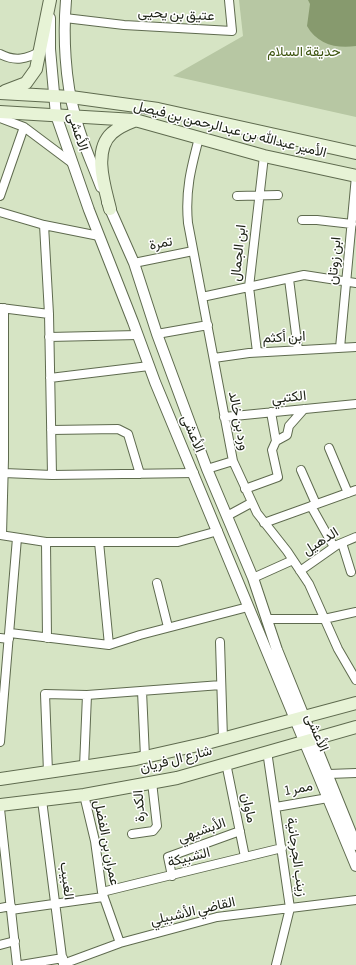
<!DOCTYPE html>
<meta charset="utf-8">
<style>
body{margin:0}
canvas{display:block;background:#d6e4c4}
</style>
<canvas width="356" height="965"></canvas>
<script>
const context = document.querySelector('canvas').getContext('2d');
context.lineJoin = 'round';
function paint(path, color) { context.fillStyle = color; context.fill(path, 'evenodd'); }
function strokePath(path, color, width, dash) { context.strokeStyle = color; context.lineWidth = width; context.lineCap = dash ? 'butt' : 'round'; context.setLineDash(dash || []); context.stroke(path); }
function write(font, color, halo, rows, align = 'center') {
  context.font = font + ' "Sofia Sans Condensed",Vazirmatn,sans-serif'; context.lineWidth = 3; context.setLineDash([]); context.textBaseline = 'middle'; context.strokeStyle = halo; context.fillStyle = color; for (const [text, x, y, turn = 0] of rows) {
    context.save(); context.translate(x, y); context.rotate((+turn || 0) * Math.PI / 180); context.textAlign = isNaN(turn) ? turn : align; if (halo) context.strokeText(text, 0, 0); context.fillText(text, 0, 0); context.restore();
  }
}
paint(new Path2D(`
 M239,0H356V117L173,76L243,36Z`), '#b7c7a3');
paint(new Path2D(`
 M308,0H356V46C336,49 317,44 307,26L310,4Z`), '#879a6e');
const minor = new Path2D(`
 M65,18L124,25L232,31L229,0
 M0,54C15,62 27,59 41,51
 M0,118L24,127L72,163
 M199,138C191,168 185,191 188,223L233,461L257,513L287,551L309,584L338,649L356,680
 M0,196L24,127
 M237,196L278,195
 M0,212L44,225L99,236
 M302,220H317L352,224
 M44,225L49,314L52,475
 M134,263L193,251
 M289,279L298,350
 M202,297L304,275L356,283
 M1,308L49,314
 M157,334L208,325
 M49,337L138,335
 M340,348L356,176
 M257,352L249,287L264,156
 M214,358L249,353L356,347
 M50,378L149,366
 M224,417L356,404
 M51,430L118,429L128,434L140,474
 M276,441L287,435L289,426L304,409
 M329,448L348,493
 M207,469L233,461
 M301,470L316,504
 M4,473L52,475L194,473
 M245,489L278,477L272,450L276,441L271,412
 M311,506L334,547
 M227,516L251,503
 M264,523L356,490
 M0,535L46,542H178L218,531
 M2,535L4,459V308
 M46,542L47,638
 M99,542L109,645
 M342,543L351,572
 M300,571L337,545L356,537
 M253,578L293,560
 M157,583L168,627
 M266,619H324L356,612
 M10,633L109,645L140,635L248,607
 M0,638L9,639
 M220,642L223,739
 M142,691L145,757
 M0,742L17,538
 M267,751L290,908L276,965
 M226,763L245,857
 M84,767L87,695
 M48,772L45,694L87,695L221,685
 M329,774L356,773
 M84,795L95,841L102,892L120,943
 M42,800L63,965
 M276,807L328,798
 M0,809L17,965
 M132,834L153,831L157,826L152,782
 M172,876L168,857L240,831
 M102,892L282,848
 M0,908L11,906
 M11,910L103,897
 M0,945L15,941
 M63,964L120,943L217,917L356,900
 M21,965L63,958`);
const tertiary = new Path2D(`
 M66,0C63,35 65,81 75,115C81,140 92,163 101,187
 M50,18V49L56,115L89,210L133,322L155,382L356,866
 M107,202L134,263L157,334L207,469L253,578L277,650L356,845`);
const secondary = new Path2D(`
 M5,91L26,83L36,69L50,0
 M0,93L71,97L158,109L356,153
 M0,112L135,120L264,156L356,176
 M110,209C105,188 92,151 112,133C118,128 126,124 134,121
 M0,779L136,759L207,743L356,703
 M0,805L84,795L177,778L356,727`);
strokePath(minor, '#5f6b4f', 10);
strokePath(tertiary, '#5f6b4f', 12);
strokePath(secondary, '#5f6b4f', 14);
strokePath(minor, '#fff', 8);
strokePath(tertiary, '#fff', 10);
strokePath(secondary, '#e7f3d6', 12);
write('14px', '#1d2216', '#fff', [
 ["عتيق بن يحيى",176,15,3],
 ["الأمير عبدالله بن عبدالرحمن بن فيصل",230,130,14],
 ["الأعشى",77,132,72],
 ["تمرة",161,244,-11],
 ["ابن الجمال",239,253,-84],
 ["ابن زوتان",335,261,-85],
 ["ابن أكثم",284,338,-3],
 ["الكتبي",289,398,-6],
 ["ورد بن خالد",238,421,79],
 ["الأعشى",192,434,67],
 ["الدهيل",321,542,-32],
 ["الأعشى",316,733,67],
 ["شارع ال فريان",176,760,-14],
 ["ممر 1",299,789,-10],
 ["الكدرة",140,806,-94],
 ["ماوان",248,808,78],
 ["الأبشيهي",202,831,-19],
 ["عمران بن الفضل",106,843,79],
 ["زينب الجرجانية",296,857,82],
 ["الشبيكة",189,858,-14],
 ["الغبيب",66,881,83],
 ["القاضي الأشبيلي",193,912,-13]
]);
write('14px', '#3d540f', '#fff', [
 ["حديقة السلام",304,52]
]);
</script>
